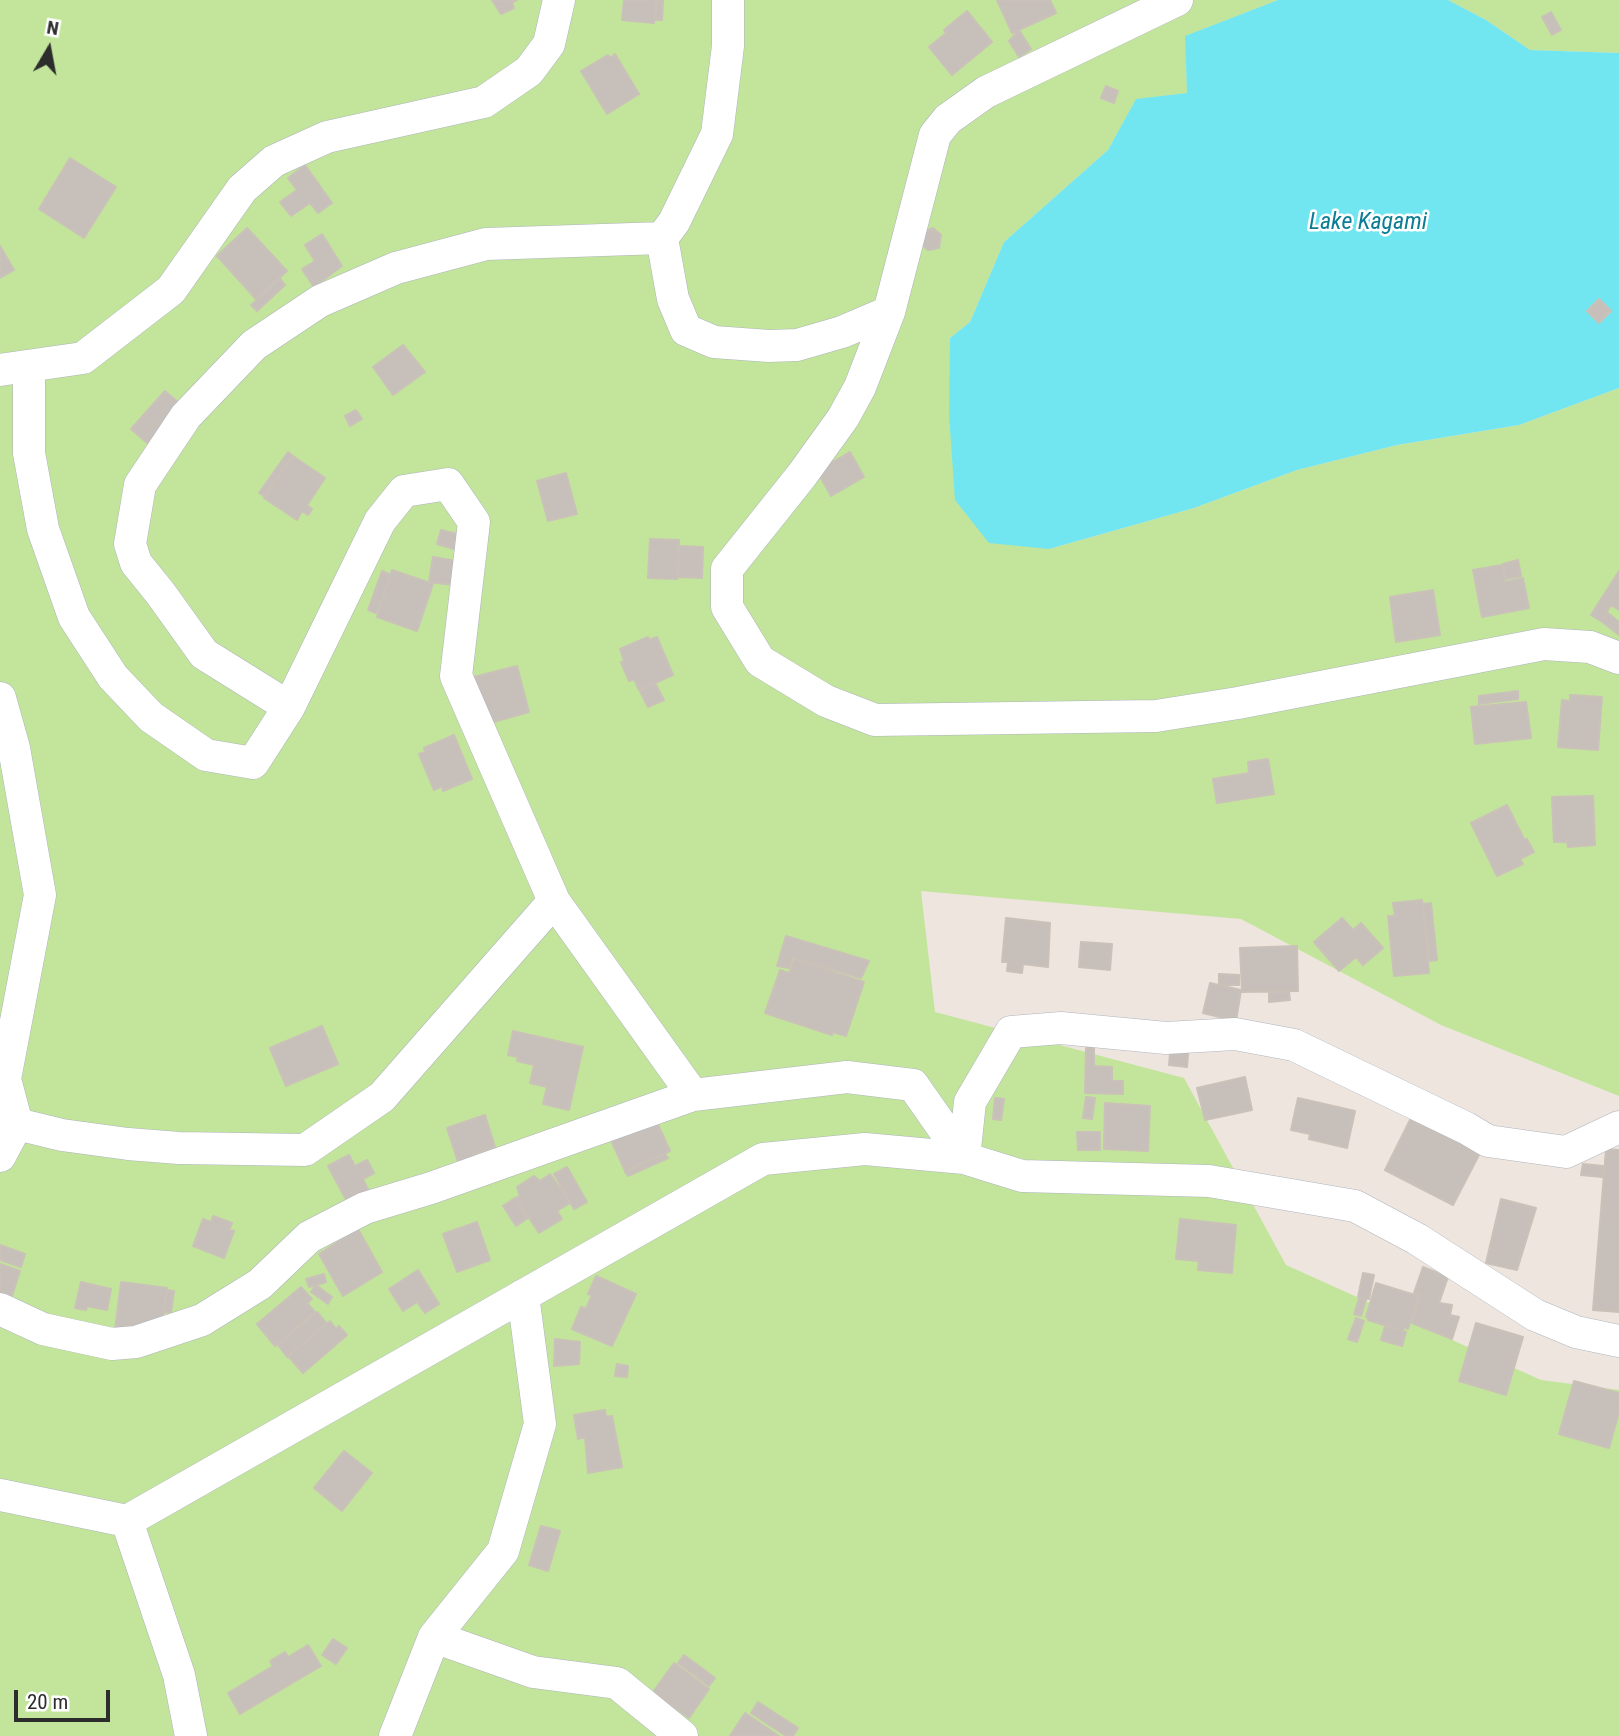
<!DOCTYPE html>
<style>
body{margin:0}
#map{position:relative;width:1619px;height:1736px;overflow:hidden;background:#eee5df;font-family:"Roboto Condensed",sans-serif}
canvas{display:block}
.north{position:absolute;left:14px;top:14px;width:70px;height:70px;-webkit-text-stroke:5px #fff;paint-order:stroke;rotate:10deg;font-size:19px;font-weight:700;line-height:28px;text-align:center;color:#2d2d2d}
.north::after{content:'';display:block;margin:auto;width:24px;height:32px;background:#2d2d2d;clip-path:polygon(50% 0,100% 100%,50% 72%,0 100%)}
.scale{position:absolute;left:14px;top:1690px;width:96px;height:32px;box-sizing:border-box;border:4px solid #2d2d2d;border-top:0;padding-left:9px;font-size:21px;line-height:24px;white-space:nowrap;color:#2d2d2d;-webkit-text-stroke:5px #fff;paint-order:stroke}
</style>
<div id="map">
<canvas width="1619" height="1736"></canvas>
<div class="north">N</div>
<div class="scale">20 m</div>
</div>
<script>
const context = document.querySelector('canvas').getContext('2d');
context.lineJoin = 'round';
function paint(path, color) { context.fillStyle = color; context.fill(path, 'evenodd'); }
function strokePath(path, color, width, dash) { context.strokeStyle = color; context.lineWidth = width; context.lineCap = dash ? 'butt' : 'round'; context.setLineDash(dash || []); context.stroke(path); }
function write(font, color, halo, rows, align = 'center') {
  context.font = font + ' "Roboto Condensed",sans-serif'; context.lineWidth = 5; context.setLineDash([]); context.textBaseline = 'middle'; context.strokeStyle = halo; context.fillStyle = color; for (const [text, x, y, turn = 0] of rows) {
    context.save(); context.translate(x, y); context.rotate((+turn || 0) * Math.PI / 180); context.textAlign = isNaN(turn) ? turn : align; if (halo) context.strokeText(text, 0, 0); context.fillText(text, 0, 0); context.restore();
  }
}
paint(new Path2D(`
 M0,0H1278L1186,36L1187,93L1136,100L1108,150L1004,242L970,322L950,338L1049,549L1194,508L1297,470L1397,445L1519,425L1619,388V1096L1441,1025L1241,919L921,891L935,1012L1184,1078L1286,1265L1541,1380L1619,1390V1736H0Z
 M1448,0H1619V53L1530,50L1486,20Z`), '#c2e59b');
paint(new Path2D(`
 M1278,0H1448L1486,20L1530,50L1619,53V388L1519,425L1397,445L1297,470L1194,508L1049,549L989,543L955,500L949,414L950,338L970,322L1004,242L1108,150L1136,99L1187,93L1185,36Z`), '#71e6f1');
const building = new Path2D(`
 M492,0H517L512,3L514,8L501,14Z
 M624,0H656L654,23L622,20Z
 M657,0H663L662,20H656Z
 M997,0H1050L1056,13L1012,33Z
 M967,11L992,42L952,75L929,47L946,33L944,30Z
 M1551,12L1561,30L1552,35L1542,17Z
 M1019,30L1031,49L1019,57L1009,41Z
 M615,54L639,94L607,114L581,71L608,55L610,58Z
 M1106,86L1118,91L1114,103L1101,98Z
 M70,158L116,187L84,238L39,209Z
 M305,165L332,203L318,213L310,203L291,216L280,202L297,190L288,178Z
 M247,228L287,271L256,299L217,256Z
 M933,228L941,235L939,248L928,250L920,243L922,232Z
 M322,234L342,266L314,287L302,269L315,261L305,245Z
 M0,246L14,270L0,278Z
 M280,279L285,285L257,311L251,305Z
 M1599,299L1611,311L1599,323L1587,311Z
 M403,345L425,372L393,395L373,367Z
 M165,391L201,422L168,461L131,429Z
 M356,410L362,419L350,426L345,416Z
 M288,452L293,456L264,496L259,493Z
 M850,452L864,477L831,496L817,471Z
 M293,456L325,478L307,505L312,509L308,515L302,511L297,520L264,498Z
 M566,473L577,514L548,521L537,481Z
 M441,530L465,536L461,551L437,544Z
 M650,539L679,540L677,579L648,578Z
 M679,546L703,547L702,578L678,577Z
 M433,557L457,561L453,585L429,582Z
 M1518,560L1521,576L1506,579L1503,564Z
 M1502,565L1505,582L1523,578L1529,608L1482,617L1473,570Z
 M392,570L433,584L417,631L377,617Z
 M382,571L391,575L376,613L368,610Z
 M1619,571V610L1611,605L1601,621L1591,615Z
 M1433,590L1440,635L1396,642L1390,597Z
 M1608,613L1619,622V635L1601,621Z
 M648,637L649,640L657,637L673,675L639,690L634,679L629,681L621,662L624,661L620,649Z
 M517,666L529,712L486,724L474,677Z
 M655,683L664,700L648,707L640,691Z
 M1518,691V699L1479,704V696Z
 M1570,695L1602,697L1598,750L1558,747L1562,700L1570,701Z
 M1526,702L1531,738L1475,744L1471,707Z
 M454,735L472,779L443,791L442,786L434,790L419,754L425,752L424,748Z
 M1268,759L1274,794L1217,803L1213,779L1249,773L1248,762Z
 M1593,796L1595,845L1568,847L1567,842H1554L1552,797Z
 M1507,805L1525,841L1527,839L1534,852L1520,859L1523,864L1497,876L1471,823Z
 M1422,900L1429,973L1394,976L1388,916H1395L1393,903Z
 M1431,903L1437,960L1430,961L1423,904Z
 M1006,918L1050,923L1048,967L1023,964L1022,973L1007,971L1008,962H1002Z
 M1342,918L1353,930L1361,923L1383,948L1363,965L1356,957L1339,971L1314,942Z
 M786,936L869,961L861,978L792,957L789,968L777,966Z
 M1081,942L1112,944L1110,970L1079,967Z
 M1297,946L1298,991L1242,992L1240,948Z
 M794,959L864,982L846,1036L833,1032L832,1035L765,1013L780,970L789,973Z
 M1219,974L1239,975V985H1219Z
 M1210,983L1241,990L1236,1021L1203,1013Z
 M1269,992H1289L1290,1000L1269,1002Z
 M322,1026L338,1064L286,1086L270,1048Z
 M513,1031L583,1047L569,1110L543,1104L547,1087L530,1083L534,1065L517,1061L518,1057L508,1055Z
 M1171,1042L1189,1043L1187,1067L1169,1065Z
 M1086,1048H1094V1066L1112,1067V1081H1123V1094L1085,1093Z
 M1245,1077L1252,1110L1205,1120L1197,1088Z
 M1086,1097L1095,1098L1092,1119L1083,1118Z
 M995,1098L1004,1099L1001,1120L993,1119Z
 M1298,1098L1355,1111L1347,1148L1309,1139L1310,1134L1291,1130Z
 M1105,1103L1150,1106L1148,1151L1104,1149Z
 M485,1115L495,1147L474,1154L475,1160L459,1165L447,1128Z
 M655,1118L670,1151L625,1171L610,1138Z
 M1411,1118L1480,1153L1453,1205L1385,1170Z
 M1077,1132H1100V1150H1078Z
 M1606,1149L1619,1150V1312L1593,1310Z
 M665,1154L668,1158L628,1176L625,1172Z
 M349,1155L355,1166L367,1160L374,1173L363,1179L370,1194L349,1205L328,1166Z
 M1583,1164L1603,1166L1602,1177L1581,1175Z
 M567,1167L587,1202L574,1209L554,1174Z
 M550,1174L570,1203L557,1211L562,1219L539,1233L516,1198L520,1196L517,1187L534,1176L540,1181Z
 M515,1198L528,1218L516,1226L503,1206Z
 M1501,1199L1536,1208L1517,1270L1486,1263Z
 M213,1216L232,1223L229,1230L234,1231L224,1258L193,1246L203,1219L211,1222Z
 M1180,1219L1236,1225L1232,1273L1198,1270L1199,1261L1176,1259Z
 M477,1222L490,1260L457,1272L443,1234Z
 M358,1229L382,1272L343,1296L319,1254Z
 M0,1245L25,1254L21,1267L0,1260Z
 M0,1264L20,1271L11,1299L0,1296Z
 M1423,1267L1448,1277L1439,1303L1452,1305L1450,1315L1459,1317L1452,1339L1412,1323L1420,1295L1414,1293Z
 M418,1270L439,1304L425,1313L417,1302L403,1311L389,1289Z
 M1363,1273L1374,1275L1369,1299L1358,1297Z
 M324,1274L326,1282L309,1287L306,1279Z
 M596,1276L636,1294L612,1346L572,1329L581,1307L586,1309L592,1295L588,1294Z
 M81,1282L111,1289L107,1310L87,1306L86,1310L75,1308Z
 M121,1282L167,1288L163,1316H171L114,1338Z
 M1376,1283L1418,1296L1408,1329L1404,1327L1403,1331L1368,1320V1318L1366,1317Z
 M316,1285L332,1297L328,1304L311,1292Z
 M301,1287L312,1299L307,1303L315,1312L275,1346L257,1324Z
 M167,1290L174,1291L171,1313L164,1312Z
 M1359,1299L1366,1300L1361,1316L1354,1314Z
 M317,1312L327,1324L287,1357L278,1345Z
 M1356,1318L1364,1321L1357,1342L1348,1339Z
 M330,1321L336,1329L339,1326L347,1335L303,1373L288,1356Z
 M1476,1323L1523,1337L1506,1395L1459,1381Z
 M1385,1326L1406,1332L1402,1346L1381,1340Z
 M555,1339L580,1342L579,1364L554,1366Z
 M617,1364L628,1366L627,1377L615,1376Z
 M1574,1381L1619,1393V1412L1609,1448L1559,1434Z
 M605,1410L606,1417L612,1416L622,1467L588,1473L585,1437L578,1439L574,1415Z
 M344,1451L372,1473L342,1511L314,1488Z
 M541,1526L560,1531L548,1571L529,1565Z
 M333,1639L347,1648L336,1664L322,1655Z
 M308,1645L321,1666L240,1714L228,1693L273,1666L270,1661L285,1652L288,1657Z
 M684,1655L715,1678L709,1686L678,1663Z
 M674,1663L709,1689L689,1718L653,1692Z
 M758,1702L798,1728L793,1736H786L751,1713Z
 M745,1713L779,1736H730Z`);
paint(building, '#c7c0ba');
strokePath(building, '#cac1b8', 2);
const minor = new Path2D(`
 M728,0V46L717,134L674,222L662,238L673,299L686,330L714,342L769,346L797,345L842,332L889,312
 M1177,0L986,92L948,119L935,135L889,312L860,387L843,418L802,475L727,569V607L760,661L826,701L875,720L1156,716L1238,703L1544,644L1590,647L1619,658
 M29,367V453L43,529L74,617L113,677L151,717L206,755L253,763L289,707L380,521L404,491L448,484L474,522L456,676L554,901L693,1095
 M0,370L83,358L171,290L242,189L274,161L327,137L484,102L529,71L549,44L559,0
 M0,698L14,748L40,895L5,1079L17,1124L0,1156
 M289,707L204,654L161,594L136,563L130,544L140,485L186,416L254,345L320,301L396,268L486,244L662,238
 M17,1124L62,1135L128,1144L179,1148L305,1150L382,1097L554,901
 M964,1158L970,1102L1011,1032L1061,1028L1166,1038L1235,1034L1294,1045L1466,1128L1488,1141L1566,1152L1619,1127
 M0,1309L43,1329L112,1344L136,1342L202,1320L260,1284L309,1237L365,1208L431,1188L693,1095L847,1077L913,1085L964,1158
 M0,1495L127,1521L763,1159L865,1149L964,1158L1022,1176L1209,1181L1355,1206L1417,1239L1535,1315L1576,1332L1619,1341
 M127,1521L179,1675L191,1736
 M434,1637L503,1551L540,1424L523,1295
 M395,1736L434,1637L533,1672L617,1683L682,1736`);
strokePath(minor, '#afb4bd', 33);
strokePath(minor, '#fff', 32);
write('italic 24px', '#0c7d94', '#fff', [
 ["Lake Kagami",1368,223]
]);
</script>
